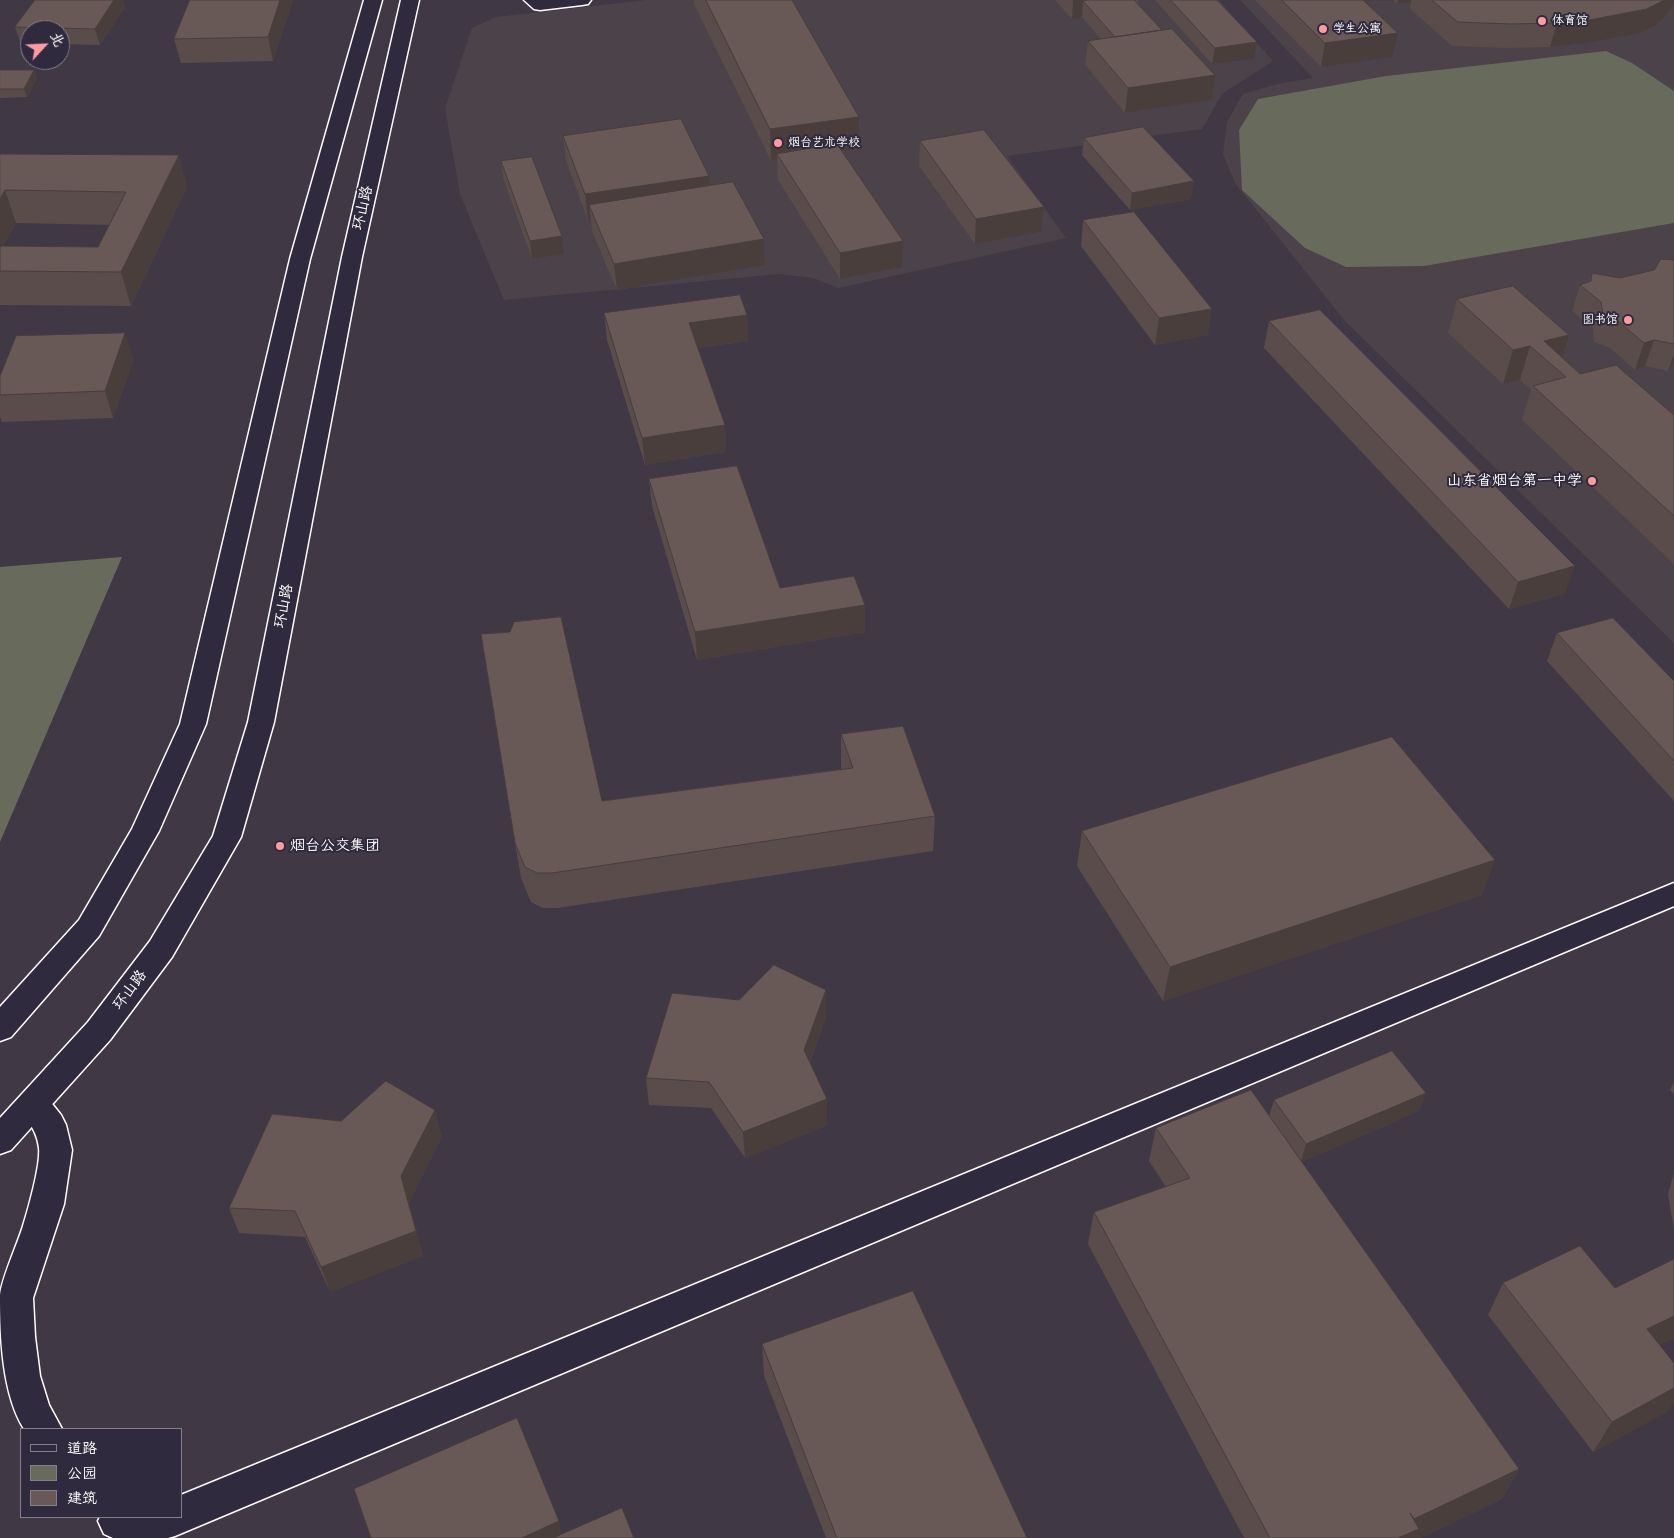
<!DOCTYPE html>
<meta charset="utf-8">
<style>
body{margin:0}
#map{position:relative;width:1674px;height:1538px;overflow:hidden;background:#403844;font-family:"Patrick Hand","LXGW WenKai TC",sans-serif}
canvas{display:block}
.legend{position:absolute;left:20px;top:1428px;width:162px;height:90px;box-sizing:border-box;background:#2f2a3d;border:1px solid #827f8b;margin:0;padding:6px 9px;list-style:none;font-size:15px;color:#fff}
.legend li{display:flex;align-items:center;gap:10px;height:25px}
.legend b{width:25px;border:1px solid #827f8b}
.north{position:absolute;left:20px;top:20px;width:50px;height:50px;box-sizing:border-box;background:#2f2a3d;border:1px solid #827f8b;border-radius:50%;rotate:65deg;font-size:14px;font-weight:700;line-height:20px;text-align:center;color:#fff}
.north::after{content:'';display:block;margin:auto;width:18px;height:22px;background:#ff9aa2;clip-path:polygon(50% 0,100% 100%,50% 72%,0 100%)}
</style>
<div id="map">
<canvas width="1674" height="1538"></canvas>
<ul class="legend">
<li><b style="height:6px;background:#2f2a3d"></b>道路</li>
<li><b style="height:14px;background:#686a5c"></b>公园</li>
<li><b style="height:14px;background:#685856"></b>建筑</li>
</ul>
<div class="north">北</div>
</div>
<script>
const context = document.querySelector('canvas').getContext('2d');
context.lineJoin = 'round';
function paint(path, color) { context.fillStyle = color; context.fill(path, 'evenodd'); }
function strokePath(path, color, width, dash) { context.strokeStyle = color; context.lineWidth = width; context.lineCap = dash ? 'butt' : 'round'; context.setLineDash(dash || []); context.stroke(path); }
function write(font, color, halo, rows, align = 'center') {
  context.font = font + ' "Patrick Hand","LXGW WenKai TC",sans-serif'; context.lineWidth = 4; context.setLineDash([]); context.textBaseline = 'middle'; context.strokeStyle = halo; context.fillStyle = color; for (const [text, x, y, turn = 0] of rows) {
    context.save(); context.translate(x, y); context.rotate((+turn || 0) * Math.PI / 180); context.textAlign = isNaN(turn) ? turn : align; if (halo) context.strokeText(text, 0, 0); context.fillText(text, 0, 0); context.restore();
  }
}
paint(new Path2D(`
 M646,0H1219L1273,61L1222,94L1202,129L1007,156L1066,238L839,288L813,278L780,274L504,300L460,194L445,108L472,28L496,17Z
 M1240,0L1674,1V643L1344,320L1235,183L1223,154L1227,122L1243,94L1282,83L1313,78Z`), '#4c4249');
paint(new Path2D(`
 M1606,51L1632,63L1674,91V223L1424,266L1346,267L1305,248L1242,190L1239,130L1258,99L1386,76Z
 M122,557L0,842V567Z`), '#686a5c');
const street = new Path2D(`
 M524,0H591L588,4L582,5L540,10L534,9Z
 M1674,883V906L175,1536L168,1538H113L104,1534L98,1521L100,1517H181V1495Z
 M34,1091L45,1095L61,1115L66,1125L72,1150L64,1204L33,1298L35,1337L40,1376L49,1405L62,1429H24C2,1394 0,1336 0,1295C2,1278 17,1245 23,1226C28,1210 41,1164 39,1148C37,1129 26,1120 18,1104L23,1095Z`);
const secondary = new Path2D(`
 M364,0H382L310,259L206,724L159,831L99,936L11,1037L0,1041V1007L79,920L132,829L180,724L290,259Z
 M401,0H419L362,257L274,722L241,837L172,957L110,1040L11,1150L0,1154V1118L88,1022L150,941L213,836L248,722L342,257Z`);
strokePath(street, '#fff', 3);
strokePath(secondary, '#fff', 3);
paint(street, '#2f2a3d');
paint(secondary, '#2f2a3d');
paint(new Path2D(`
 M35,0H123L125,7L100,45L60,44V30H30V44H21L15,27Z
 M190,0H293L273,61L181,63L174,39Z
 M694,0H706L859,149L842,152L903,241L902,267L840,279L778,180L777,160L771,161L694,4Z
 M1055,0H1138V4L1211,100L1125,113L1085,65L1088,41L1101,39L1082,17L1072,19Z
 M1155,0H1217L1254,59L1212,64Z
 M1255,0H1363L1392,57L1321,67Z
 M1393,0H1674L1656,25L1640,33L1588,43L1550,47L1504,48L1452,46L1410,9L1411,2L1397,4Z
 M0,70H34L37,78L27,97L0,98Z
 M563,136L709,176V186L764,239L765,265L617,290L592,231L591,219L588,220L566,161Z
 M1084,138L1191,199L1130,210L1082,155Z
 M920,141L1044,207L1041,232L975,244L919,166Z
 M0,154L187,187L131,306L0,305ZM16,223L110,225L98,247L3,246Z
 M501,161L562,236L564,254L532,259L503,178Z
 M1083,220L1208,335L1155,345L1081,246Z
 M1674,260V365L1668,371L1645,366L1635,370L1610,348L1594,342L1593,328L1572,311L1580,285L1589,281L1592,273L1620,278L1654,270Z
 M1457,299L1562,357L1580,374L1674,415V564L1522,420L1531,390L1520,380L1503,384L1448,333Z
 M604,313L747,315L748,341L698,348L725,425L726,452L645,465L607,340Z
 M1269,321L1565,594L1509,609L1264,348Z
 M134,359L113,418L2,422L0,416V376Z
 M649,479L780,588L865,605V632L697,660L652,506Z
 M1557,633L1674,681V801L1547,661Z
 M841,734L935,816L933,851L558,908H543L531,902L521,878L515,843L602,801L841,769Z
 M1082,831L1482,895L1163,1001L1077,866Z
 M739,1000L826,1017L810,1062L827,1125L745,1158L711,1108L649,1105L646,1078Z
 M1674,1082V1094L1670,1090Z
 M1426,1093L1419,1111L1301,1162L1519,1469L1502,1499L1421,1538H1244L1088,1244L1094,1212L1166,1187L1149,1161L1156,1128L1269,1116L1274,1100Z
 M442,1136L409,1202L423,1256L330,1292L305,1237L239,1233L229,1208Z
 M1674,1173V1230L1668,1194Z
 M1674,1259V1338L1659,1345L1668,1411L1593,1452L1488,1315L1503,1283L1615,1288Z
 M762,1344L1027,1538H826L764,1376Z`), '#594c4a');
paint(new Path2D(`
 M114,0H123L125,7L100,45L95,29Z
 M280,0H293L273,61L268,37Z
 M1073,0H1083L1082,17L1072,19Z
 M1398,0H1411V2L1397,4Z
 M1664,0H1674V6L1656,25L1640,33L1588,43L1550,47L1557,23Z
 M1398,33L1392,57L1321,67L1325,43Z
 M1257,42L1254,59L1212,64L1215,48Z
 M34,70L37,78L27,97L24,89Z
 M1215,75L1211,100L1125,113L1128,88Z
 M859,117V149L781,160L777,154V160L771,161L770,129Z
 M179,155L187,187L131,306L121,272Z
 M709,176L710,202L589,205L591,219L588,220L585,194Z
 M1194,181L1191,199L1130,210L1132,193Z
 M5,190L16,223L0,251V199Z
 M1044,207L1041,232L975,244L976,219Z
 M562,236L564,254L532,259L530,241Z
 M764,239L765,265L617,290L614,264Z
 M903,241L902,267L840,279V253Z
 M1212,309L1208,335L1155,345L1159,318Z
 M747,315L748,341L690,349L689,323Z
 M125,333L134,359L113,418L105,391Z
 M1569,335L1558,370L1544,341Z
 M1654,340L1645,366L1635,370L1644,343Z
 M1530,346L1520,380L1503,384L1513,350Z
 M1674,354V365L1668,371Z
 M725,425L726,452L645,465L642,438Z
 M1575,566L1565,594L1509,609L1518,582Z
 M865,605V632L697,660L695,632Z
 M1495,860L1482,895L1163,1001L1170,967Z
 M826,990V1017L804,1077V1050Z
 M1426,1093L1419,1111L1301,1162L1306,1144Z
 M827,1099V1125L745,1158L743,1132Z
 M435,1110L442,1136L409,1202L423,1256L330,1292L321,1267L401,1176Z
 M1674,1316V1338L1627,1361L1647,1329Z
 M1674,1388V1402L1668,1411L1593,1452L1612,1422Z
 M1519,1469L1502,1499L1421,1538H1398L1407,1534L1414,1519Z
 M559,1521L563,1538H522Z`), '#493e3c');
const building = new Path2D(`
 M35,0H114L95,29L15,27Z
 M190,0H280L268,37L174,39Z
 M706,0H792L859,117L770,129Z
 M1088,0H1134L1162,30L1115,37L1083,1Z
 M1171,0H1217L1257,42L1215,48Z
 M1282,0H1363L1398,33L1325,43Z
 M1432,0H1664L1647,9L1595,19L1557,23L1511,24L1458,22Z
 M1172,29L1215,75L1128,88L1088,41Z
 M0,70H34L24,89H0Z
 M681,119L709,176L585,194L563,136Z
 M1143,127L1194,181L1132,193L1084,138Z
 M984,130L1044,207L976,219L920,141Z
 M837,144L903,241L840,253L777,154Z
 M0,154L179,155L121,272L0,271V246L98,247L126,192L5,190L0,199Z
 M532,157L562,236L530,241L501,161Z
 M733,182L764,239L614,264L589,205Z
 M1134,212L1212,309L1159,318L1083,220Z
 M1661,259L1674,260V344L1654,340L1644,343L1618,321L1603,316L1601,302L1580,285L1591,281L1592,273L1620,278L1654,270Z
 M1513,286L1569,335L1544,341L1580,374L1616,365L1674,415V516L1533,386L1566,377L1530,346L1513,350L1457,299Z
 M740,295L747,315L689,323L725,425L642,438L604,313Z
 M1320,310L1575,566L1518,582L1269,321Z
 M125,333L105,391L0,395V376L16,336Z
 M737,466L780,588L854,576L865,605L695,632L649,479Z
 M561,617L602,801L853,768L841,734L903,726L935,816L552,873H537L525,867L515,843L481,634L510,632L514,622Z
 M1613,618L1674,681V761L1557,633Z
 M1392,737L1495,860L1170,967L1082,831Z
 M774,965L826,990L804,1050L827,1099L743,1132L709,1082L646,1078L672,993L739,1000Z
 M1392,1051L1426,1093L1306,1144L1274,1100Z
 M386,1081L435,1110L401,1176L416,1231L321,1267L295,1211L229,1208L272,1114L341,1121Z
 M1251,1090L1519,1469L1414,1519L1410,1513L1419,1529L1398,1538H1270L1094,1212L1190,1178L1156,1128Z
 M1580,1246L1615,1288L1674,1259V1316L1647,1329L1674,1363V1388L1612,1422L1503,1283Z
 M913,1291L1027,1538H837L762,1344Z
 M517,1418L559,1521L522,1538H371L354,1489Z
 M622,1508L634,1538H553Z`);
paint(building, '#685856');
strokePath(building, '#493e3c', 1);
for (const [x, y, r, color] of [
 [1542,21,5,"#ff9aa2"],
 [1323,29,5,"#ff9aa2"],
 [778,143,5,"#ff9aa2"],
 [1628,320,5,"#ff9aa2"],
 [1592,481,5,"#ff9aa2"],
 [280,846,5,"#ff9aa2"]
]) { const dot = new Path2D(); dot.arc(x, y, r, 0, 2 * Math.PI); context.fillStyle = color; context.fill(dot); strokePath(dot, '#2f2a3d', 2); }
write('12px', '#fff', '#2f2a3d', [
 ["体育馆",1552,21],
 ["学生公寓",1333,29],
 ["烟台艺术学校",788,143],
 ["图书馆",1618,320,"right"]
], 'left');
write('15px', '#fff', '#2f2a3d', [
 ["环山路",363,208,-77],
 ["环山路",284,606,-79],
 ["环山路",130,990,-53]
]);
write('15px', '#fff', '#2f2a3d', [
 ["山东省烟台第一中学",1582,481],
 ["烟台公交集团",290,846,"left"]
], 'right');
</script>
